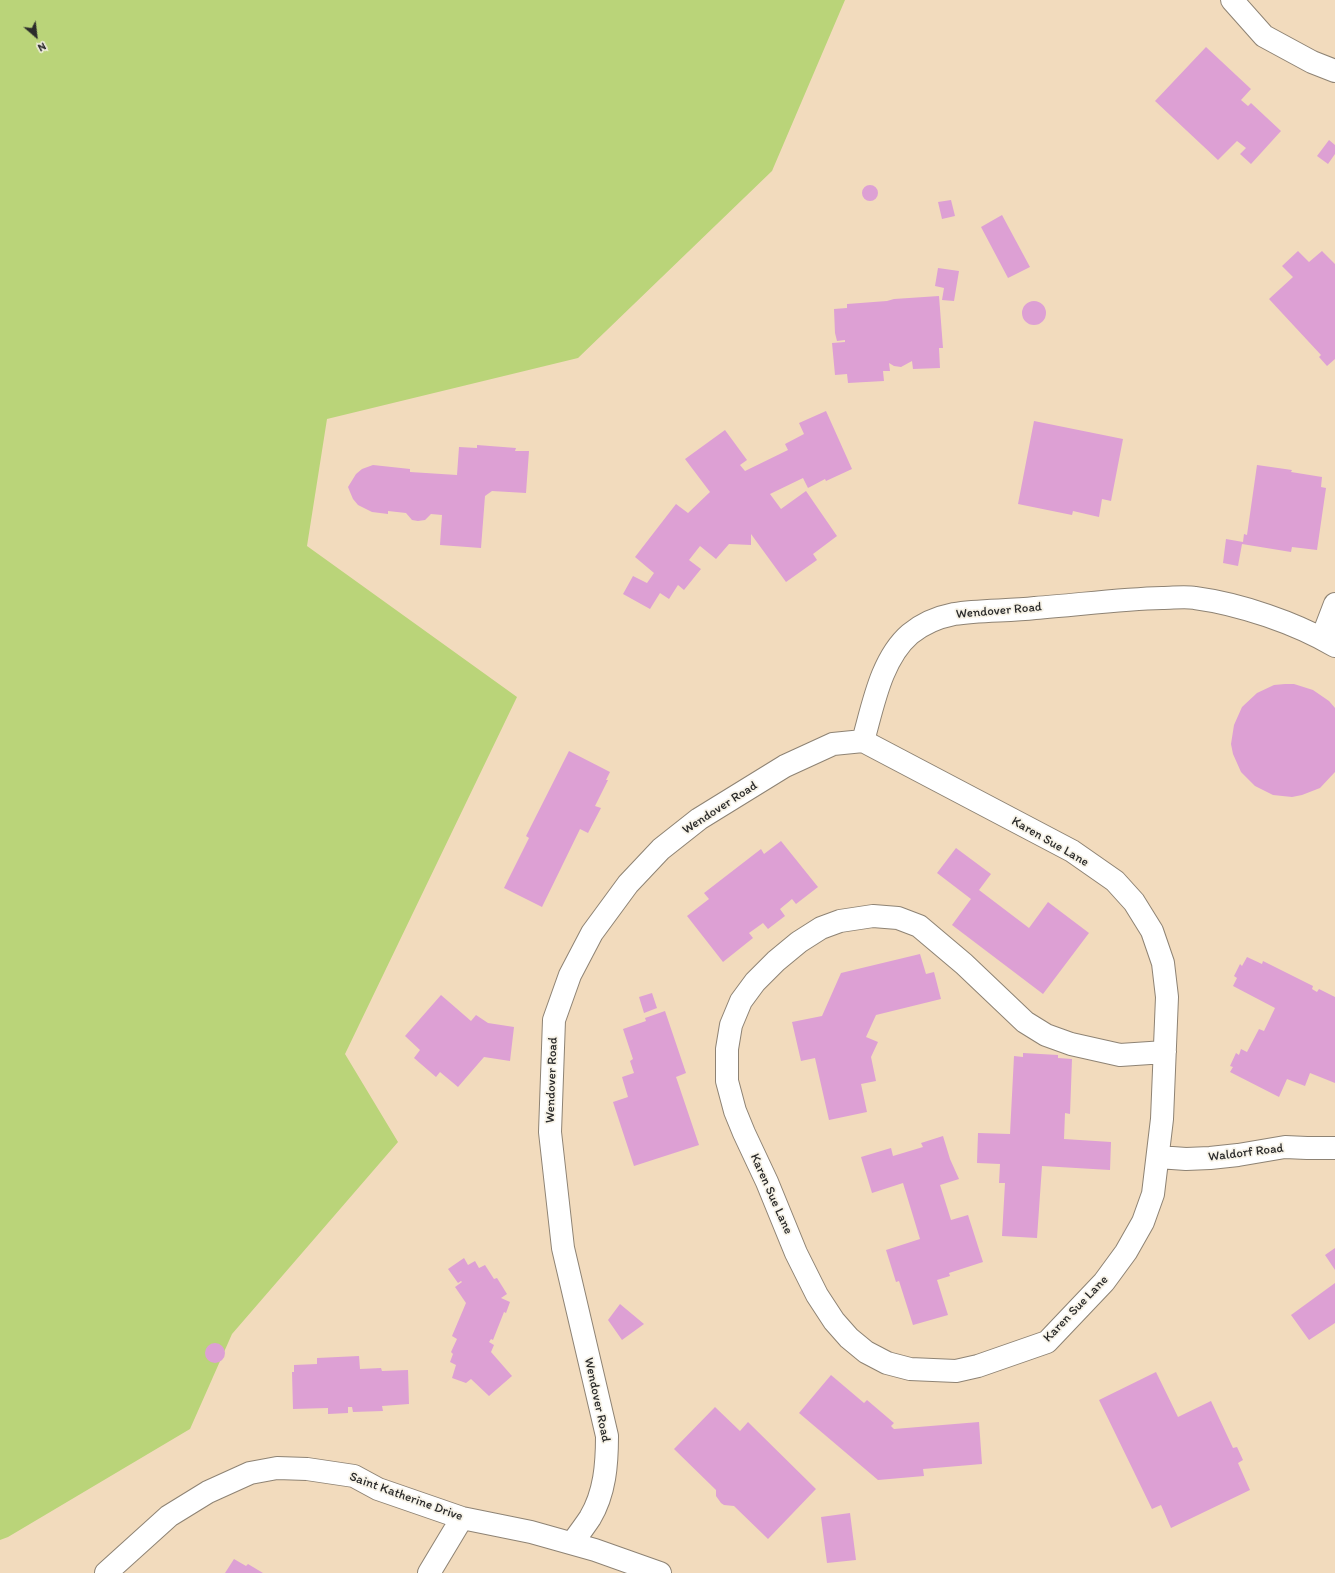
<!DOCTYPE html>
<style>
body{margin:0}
#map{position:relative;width:1335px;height:1573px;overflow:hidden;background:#f2dbbd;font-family:Itim,sans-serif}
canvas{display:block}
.north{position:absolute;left:16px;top:16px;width:40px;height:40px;-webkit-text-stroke:3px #f7f3e8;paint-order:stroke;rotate:152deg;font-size:11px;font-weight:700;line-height:16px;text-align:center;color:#2b2b2b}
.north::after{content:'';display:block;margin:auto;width:14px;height:18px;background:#2b2b2b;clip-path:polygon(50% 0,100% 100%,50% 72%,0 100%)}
</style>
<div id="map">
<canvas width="1335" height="1573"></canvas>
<div class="north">N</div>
</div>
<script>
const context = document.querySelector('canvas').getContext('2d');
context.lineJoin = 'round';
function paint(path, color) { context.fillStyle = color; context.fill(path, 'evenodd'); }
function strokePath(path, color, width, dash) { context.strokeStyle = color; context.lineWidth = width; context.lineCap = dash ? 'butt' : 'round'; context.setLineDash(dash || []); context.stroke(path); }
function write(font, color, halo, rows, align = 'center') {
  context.font = font + ' Itim,sans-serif'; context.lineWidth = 3.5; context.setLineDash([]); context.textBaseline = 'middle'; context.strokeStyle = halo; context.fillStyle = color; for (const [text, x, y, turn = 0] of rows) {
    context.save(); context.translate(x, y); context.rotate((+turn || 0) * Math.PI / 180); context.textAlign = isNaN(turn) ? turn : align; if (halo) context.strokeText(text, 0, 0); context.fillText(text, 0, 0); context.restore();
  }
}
paint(new Path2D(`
 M0,0H845L772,171L578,358L327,419L307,546L517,697L345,1054L398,1142L232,1334L190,1429L8,1537L0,1540Z`), '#bad479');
paint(new Path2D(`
 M1206,47L1251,89L1241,100L1248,106L1251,103L1281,131L1251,164L1240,154L1246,148L1237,141L1218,160L1155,101Z
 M1329,140L1335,145V154L1328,164L1317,156Z
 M862 193a8 8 0 1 1 16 0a8 8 0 1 1-16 0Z
 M951,200L955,216L942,219L938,202Z
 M1002,215L1030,267L1008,278L981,227Z
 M1298,251L1309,262L1322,251L1335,264V359L1327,366L1319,357L1321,355L1269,299L1293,277L1282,266Z
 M938,268L959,271L954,301L942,300L944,288L935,286Z
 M939,296L943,348H939L940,368L913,369L912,361L901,367L894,366L889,363L890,371H883L884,381L848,383L847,374L835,375L832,343L845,342V340L837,341L835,333L834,309L847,308V304L887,301L894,299Z
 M1022 313a12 12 0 1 1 24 0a12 12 0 1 1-24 0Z
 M826,411L852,469L826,481L825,479L808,488L803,478L770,494L781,509L806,491L837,536L813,554L817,560L786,582L751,534V545L729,544L716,559L700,546L689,560L701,569L684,590L678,585L669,599L660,593L650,609L623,594L633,576L647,583L654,573L635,557L676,504L688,513L710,492L685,459L725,430L747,460L740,465L745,471L788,450L785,444L804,434L799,423Z
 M1034,421L1123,439L1111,501L1102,499L1099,517L1073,511L1072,515L1018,504Z
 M477,445L516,448L515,451H529L526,493L492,491L485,496L481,548L440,545L442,515L431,514L425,520L418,521L412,520L406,513L388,511V514L372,512L358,505L353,499L350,492L348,487L356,474L362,469L373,465L410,469V472L457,475L459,447L477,448Z
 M1257,465L1292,470L1291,472L1322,477L1321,487L1326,488L1317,550L1292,547L1291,552L1242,544L1238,566L1223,563L1226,539L1243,542L1244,534L1247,535Z
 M1285,684H1294L1313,690L1329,701L1335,708V772L1320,788L1302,795L1292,797L1273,795L1255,786L1241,772L1233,754L1231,744L1234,725L1242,707L1257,693L1274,685Z
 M569,751L610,772L606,780H608L595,806L601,808L588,833L580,829L542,907L504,888L529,838L526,836Z
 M781,841L818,887L796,904L792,899L780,909L785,916L768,929L763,923L749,933L753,938L723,962L687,916L709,899L704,893L761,849L764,854Z
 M956,848L991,874L979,890L1029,928L1048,902L1089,933L1043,994L952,925L971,899L937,873Z
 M920,954L926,974L934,972L941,999L876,1015L866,1037L878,1042L871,1057L876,1081L861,1084L867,1112L829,1120L815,1058L801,1061L792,1022L822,1016L841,973Z
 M1247,957L1262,964L1263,961L1313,986L1312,989L1317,992L1319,989L1335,997V1083L1310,1073L1305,1086L1287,1079L1279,1097L1230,1072L1233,1067L1230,1066L1236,1053L1239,1055L1241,1049L1247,1052L1259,1029L1264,1031L1275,1008L1233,986L1237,978L1234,976L1240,964L1242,966Z
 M652,993L657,1008L644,1013L639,997Z
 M441,995L471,1021L476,1015L488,1023L514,1027L510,1061L484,1057L458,1087L440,1072L436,1077L414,1058L420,1050L405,1036Z
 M665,1011L686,1073L676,1077L699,1145L634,1166L613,1102L628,1097L622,1077L634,1073L630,1061L633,1059L623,1029L646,1021L645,1018Z
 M1023,1053L1058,1055V1058L1072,1059L1070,1114L1065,1113L1064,1139L1111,1142L1110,1170L1042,1166L1037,1238L1002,1236L1005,1183H999L1000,1164L977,1163L978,1133L1010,1134L1014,1056L1023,1057Z
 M943,1136L950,1159L959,1179L940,1185L951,1220L968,1215L983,1262L949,1273L950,1276L937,1280L948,1315L913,1325L899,1281L896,1282L886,1250L920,1239L903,1183L872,1193L861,1157L891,1148L893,1156L923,1147L921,1143Z
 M1335,1248V1270L1325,1255Z
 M464,1258L468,1265L475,1261L479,1268L485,1265L494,1279L497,1278L507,1294L501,1298L510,1302L506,1313L504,1312L493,1340L491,1339L489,1342L494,1345L491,1352L512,1376L489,1396L471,1379L466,1383L452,1378L456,1365L450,1362L453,1354L451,1352L457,1339L452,1336L466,1303L455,1287L462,1282L461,1281L458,1283L448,1269Z
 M1335,1283V1323L1309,1340L1291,1315Z
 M620,1304L644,1324L622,1340L608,1320Z
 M205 1353a10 10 0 1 1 20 0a10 10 0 1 1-20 0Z
 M359,1356L360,1369L381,1368L382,1371L408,1370L409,1404L382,1406L383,1411L353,1412L352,1407H348V1413L328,1414V1408L293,1409L292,1372H294V1365L317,1364V1358Z
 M1156,1372L1178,1417L1211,1401L1233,1448L1237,1447L1243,1460L1238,1463L1250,1490L1171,1528L1161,1505L1152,1509L1099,1400Z
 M831,1375L864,1403L867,1400L894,1423L891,1426L894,1429L979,1422L982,1464L923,1469L924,1476L878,1480L799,1413Z
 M715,1407L740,1431L748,1422L816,1489L768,1539L734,1506L724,1505L721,1503L716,1496V1490L674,1449Z
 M850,1513L856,1560L827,1563L821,1517Z
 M234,1559L246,1566L248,1564L263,1573H225Z`), '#dda0d4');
const minor = new Path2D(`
 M1232,0L1264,36L1312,62L1335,71
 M1322,638L1335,604
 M863,741L1072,851L1115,881L1134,902L1152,931L1163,963L1167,997L1162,1119L1153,1194L1143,1222L1126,1252L1104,1282L1047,1342L978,1366L956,1371L910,1369L887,1363L866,1352L849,1338L834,1321L817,1295L796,1253L767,1182L744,1133L735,1111L727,1081V1049L731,1025L741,1001L755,982L776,961L799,942L821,928L840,921L873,916L898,918L919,926L964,964L1025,1022L1046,1035L1071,1044L1120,1055L1165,1052
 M1158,1157L1186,1159L1210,1158L1238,1155L1285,1147L1307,1148H1335
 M572,1543C578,1535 584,1527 590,1518C605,1493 607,1464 607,1436L563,1248L550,1132L554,1020L570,975L592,933L628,884L661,849L699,819L785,766L833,744L863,741C873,706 881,659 910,634C922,624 939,617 954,614C979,610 1009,611 1035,608C1077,605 1120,599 1162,598C1173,598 1185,596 1195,598C1240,604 1296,623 1335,646
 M106,1573L169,1516L208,1492L250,1473L277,1468L307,1469L354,1476L378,1489L462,1518L531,1532L595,1550L660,1573
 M429,1573L462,1518`);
strokePath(minor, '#8e8374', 24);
strokePath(minor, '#fff', 22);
write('13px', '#2b2b2b', '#f7f3e8', [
 ["Wendover Road",999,611,-5],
 ["Wendover Road",720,808,-33],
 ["Karen Sue Lane",1050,842,30],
 ["Wendover Road",552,1080,-88],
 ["Waldorf Road",1246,1153,-7],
 ["Karen Sue Lane",771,1194,66],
 ["Karen Sue Lane",1076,1309,-46],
 ["Wendover Road",597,1400,78],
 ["Saint Katherine Drive",406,1497,20]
]);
</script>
